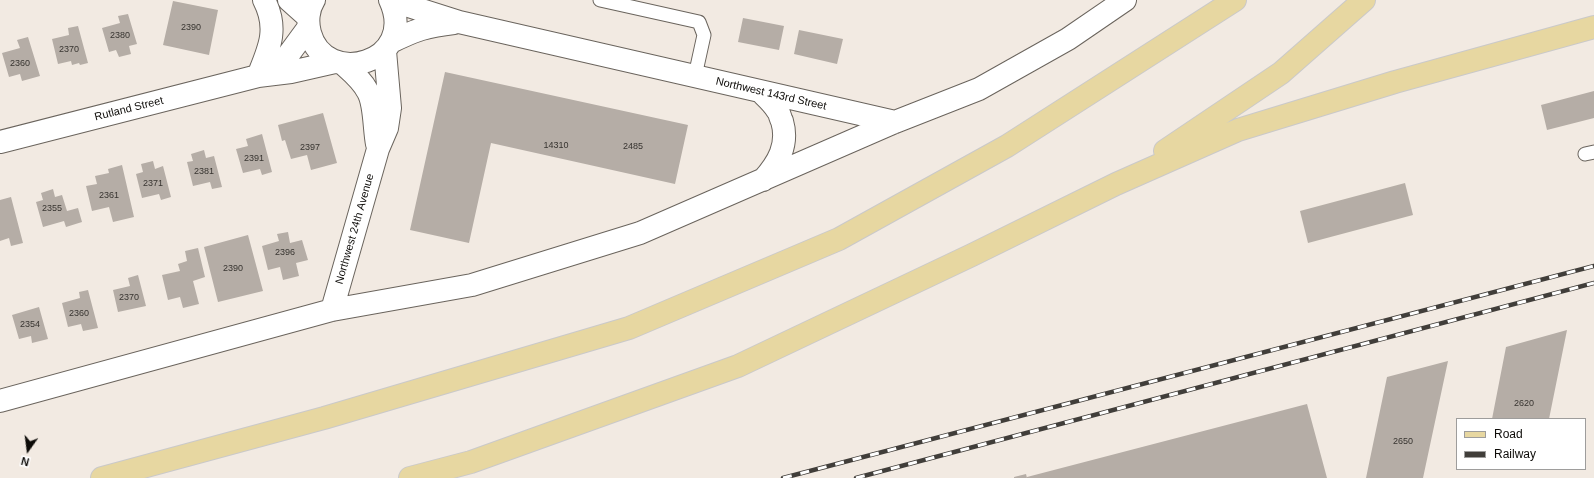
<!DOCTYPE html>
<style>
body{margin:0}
#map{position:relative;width:1594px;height:478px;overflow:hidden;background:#f2eae2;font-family:Helvetica,sans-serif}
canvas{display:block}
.legend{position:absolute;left:1456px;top:418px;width:130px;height:52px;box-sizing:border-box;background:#fff;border:1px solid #9e9d9c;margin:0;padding:5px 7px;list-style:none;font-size:12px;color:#0d0b08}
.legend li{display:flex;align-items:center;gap:8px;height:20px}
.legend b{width:20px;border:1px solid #9e9d9c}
.north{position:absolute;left:8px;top:430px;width:40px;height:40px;-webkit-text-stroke:3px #fff;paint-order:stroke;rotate:194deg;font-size:11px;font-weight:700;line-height:16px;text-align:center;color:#0d0b08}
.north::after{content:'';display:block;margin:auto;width:14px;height:18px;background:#0d0b08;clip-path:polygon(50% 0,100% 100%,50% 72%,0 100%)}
</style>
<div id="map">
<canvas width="1594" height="478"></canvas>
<ul class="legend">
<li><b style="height:5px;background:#e7d7a1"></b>Road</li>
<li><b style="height:5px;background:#413e3a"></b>Railway</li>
</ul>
<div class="north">N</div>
</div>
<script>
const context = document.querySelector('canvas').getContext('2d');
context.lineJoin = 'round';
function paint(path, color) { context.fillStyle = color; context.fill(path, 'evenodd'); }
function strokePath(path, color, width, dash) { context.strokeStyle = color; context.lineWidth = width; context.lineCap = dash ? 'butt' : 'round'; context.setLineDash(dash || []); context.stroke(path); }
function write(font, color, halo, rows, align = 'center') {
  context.font = font + ' Helvetica,sans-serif'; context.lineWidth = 3; context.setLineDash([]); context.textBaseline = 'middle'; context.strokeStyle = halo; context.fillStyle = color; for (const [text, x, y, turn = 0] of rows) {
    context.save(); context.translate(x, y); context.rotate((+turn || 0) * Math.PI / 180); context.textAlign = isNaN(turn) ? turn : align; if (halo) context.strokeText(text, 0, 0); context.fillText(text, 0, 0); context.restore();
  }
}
paint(new Path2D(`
 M173,1L218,10L209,55L163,45Z
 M128,14L137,44L129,46L131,54L119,57L116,50L109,52L102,28L120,23L118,16Z
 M743,18L784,26L779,50L738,42Z
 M78,26L88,63L80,65L79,63L72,65L71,61L58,64L52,39L69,35L68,28Z
 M799,30L843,39L837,64L794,54Z
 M28,37L40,76L22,81L20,74L9,77L2,53L20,48L17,40Z
 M445,72L688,125L675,184L491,143L469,243L410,230Z
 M1594,91V118L1547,130L1541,105Z
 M323,113L337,163L311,170L307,155L291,159L285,140L282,141L278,125Z
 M262,134L272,172L262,175L260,169L243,173L236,149L248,146L246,139Z
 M204,150L206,158L214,156L222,187L212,189L210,182L193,186L187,162L193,161L191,154Z
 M153,161L155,169L163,166L171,197L161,200L159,194L142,198L136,174L143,172L141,164Z
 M122,165L134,217L113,222L109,207L92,211L86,186L97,184L95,176L109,173L108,169Z
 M1405,183L1413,215L1308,243L1300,211Z
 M53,189L55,197L62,195L67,211L78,208L82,222L66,227L64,221L43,227L36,202L43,200L41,193Z
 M11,197L23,243L11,246L9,238L0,241V200Z
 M288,232L290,243L302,240L308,260L296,263L299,276L283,280L280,267L268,270L262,246L279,241L277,234Z
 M248,235L263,291L218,302L204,247Z
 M198,248L205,277L193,281L199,304L183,308L180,297L168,300L162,275L180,271L178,264L187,261L185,251Z
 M138,275L146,306L118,312L113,290L130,286L128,278Z
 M88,290L98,328L83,331L81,324L68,327L62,303L80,298L79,292Z
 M39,307L48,339L32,343L31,336L19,339L12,315Z
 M1567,330L1549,419H1492L1506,347Z
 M1448,361L1423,478H1366L1387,377Z
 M1307,404L1327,478H1027V477Z
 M1026,474L1027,478H1014V477Z`), '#b5ada6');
const lane = new Path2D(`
 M600,0L699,22L704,35L695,76
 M1585,154L1594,152`);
const street = new Path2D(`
 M289,0L308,17
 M314,0C308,9 307,22 310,33C325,89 419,63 390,0
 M390,0L459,22L895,122
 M391,42C415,30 427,26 454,23
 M343,64C352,72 362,80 368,92C375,104 374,129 377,144
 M262,74L286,58L308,28
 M258,76C269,49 279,29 264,0
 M761,92C766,97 773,103 777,110C780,113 780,118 782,121C789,145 778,163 763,180
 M0,142L258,76L291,72L335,62
 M332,310L378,149L387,128L390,108L385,51
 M0,401L332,310L472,285L640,233L895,122L979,89L1068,39L1125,0`);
const primary = new Path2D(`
 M1165,151L1281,73L1364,0
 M102,478L324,418L629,328L839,239L1007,146L1235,0
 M410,478L471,462L738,366L972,255L1116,184L1238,130L1395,82L1594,27`);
strokePath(lane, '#6a645d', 15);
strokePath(street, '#6a645d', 24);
strokePath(primary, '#cac9c9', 24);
strokePath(lane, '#fff', 13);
strokePath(street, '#fff', 22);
strokePath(primary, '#e7d7a1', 22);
const rail = new Path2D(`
 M783,478L1594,266
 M856,478L1594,283`);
strokePath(rail, '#413e3a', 4.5);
strokePath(rail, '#fff', 3, [9]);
write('9px', '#373430', null, [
 ["2390",191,28],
 ["2380",120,36],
 ["2370",69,50],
 ["2360",20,64],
 ["14310",556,146],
 ["2485",633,147],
 ["2397",310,148],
 ["2391",254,159],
 ["2381",204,172],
 ["2371",153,184],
 ["2361",109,196],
 ["2355",52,209],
 ["2396",285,253],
 ["2390",233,269],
 ["2370",129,298],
 ["2360",79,314],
 ["2354",30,325],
 ["2620",1524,404],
 ["2650",1403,442]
]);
write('11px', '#0d0b08', '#fff', [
 ["Northwest 143rd Street",771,94,13],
 ["Rutland Street",129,109,-14],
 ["Northwest 24th Avenue",355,229,-74]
]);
</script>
